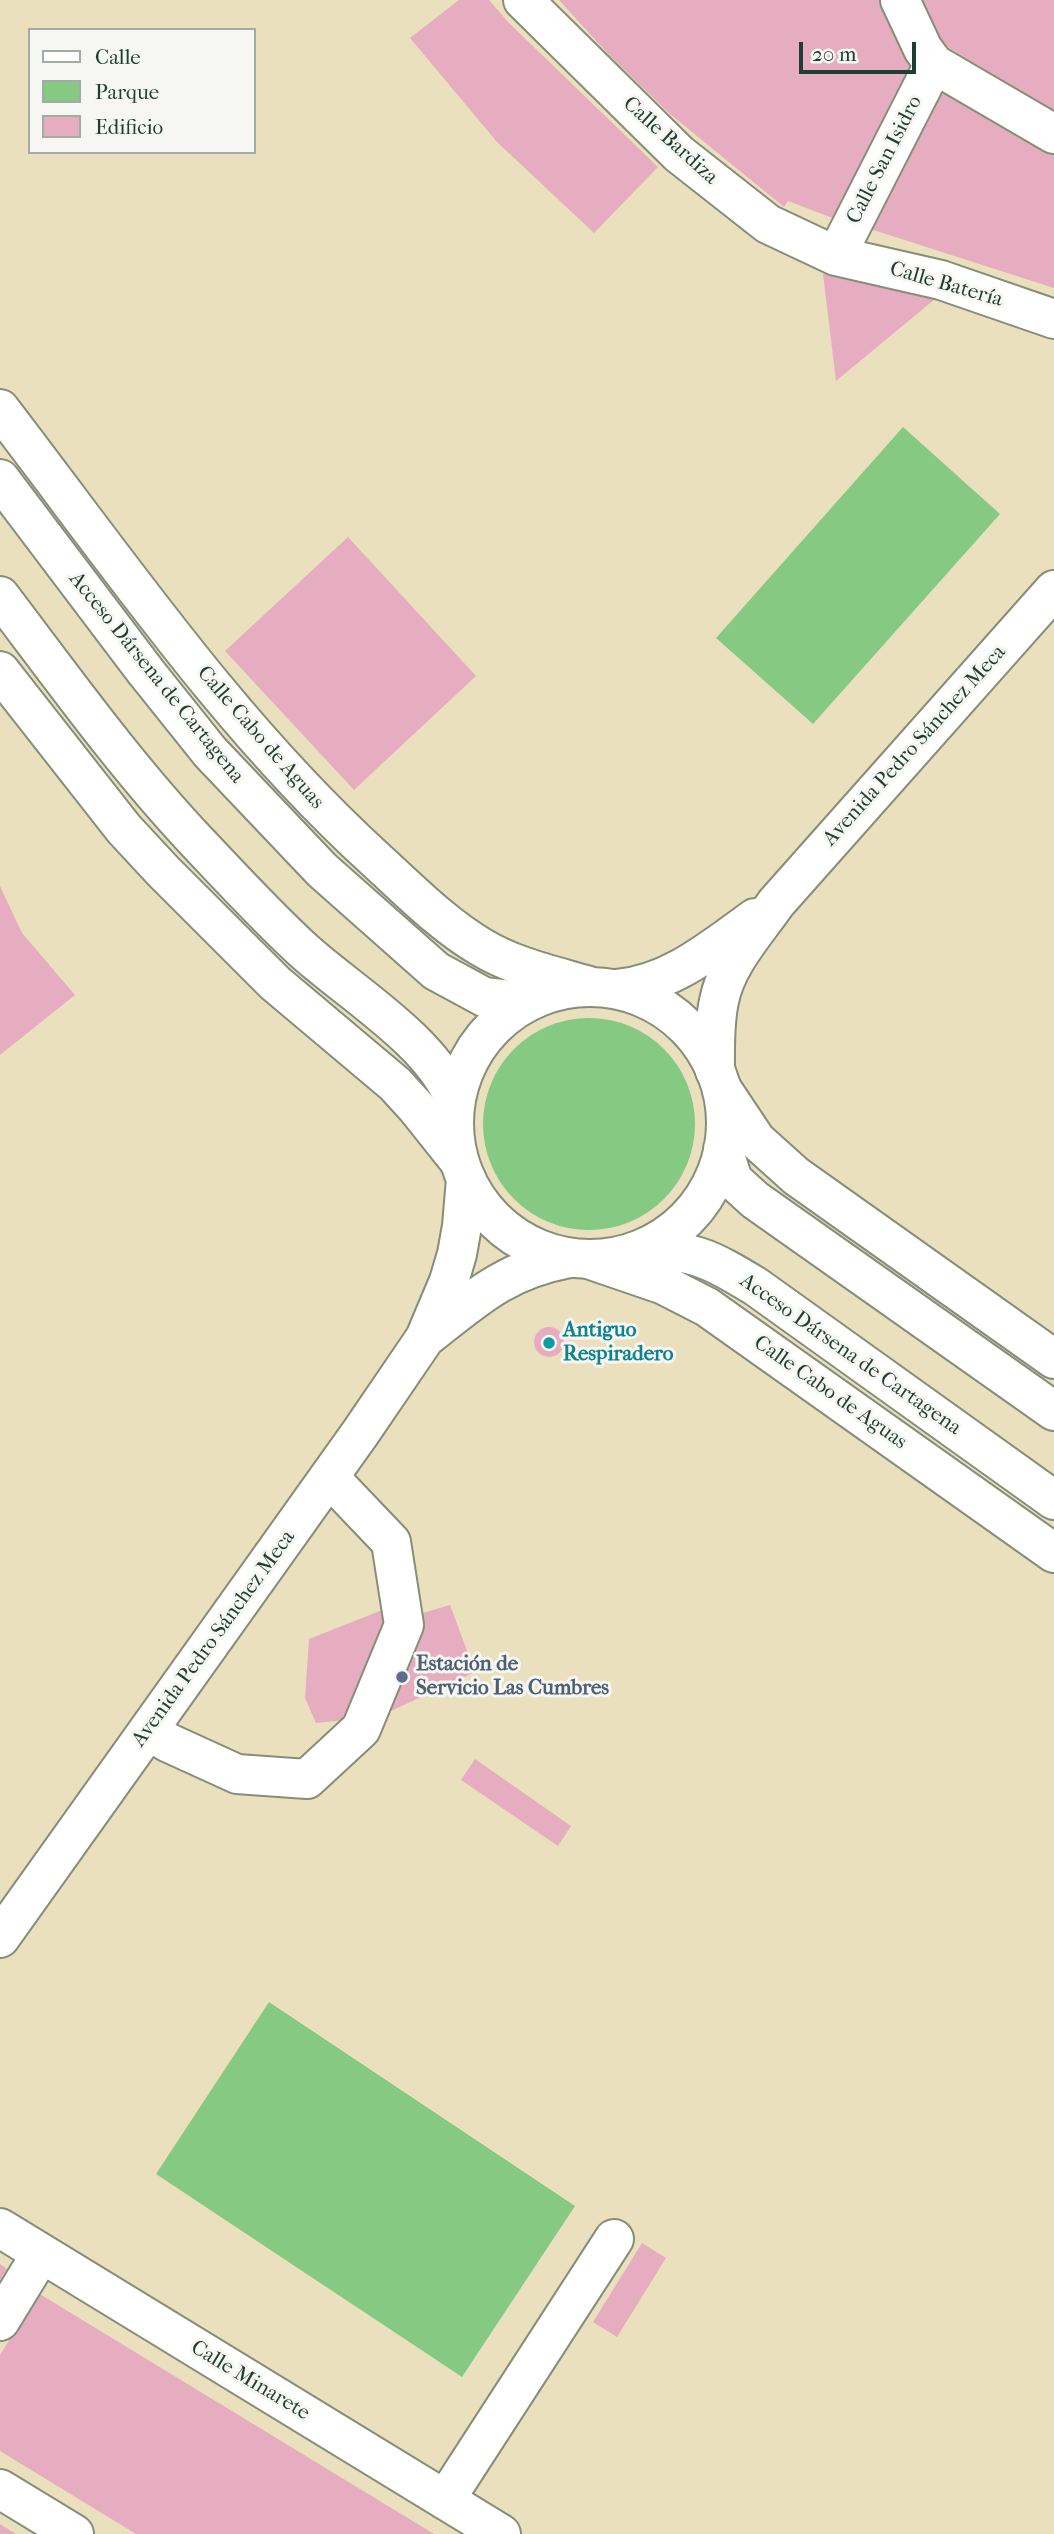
<!DOCTYPE html>
<meta charset="utf-8">
<style>
body{margin:0}
#map{position:relative;width:1054px;height:2534px;overflow:hidden;background:#ebe0bd;font-family:"IM FELL French Canon",serif}
canvas{display:block}
.legend{position:absolute;left:28px;top:28px;width:228px;height:126px;box-sizing:border-box;background:#f6f6f2;border:2px solid #a0aca6;margin:0;padding:9px 12px;list-style:none;font-size:21px;color:#1f3d34}
.legend li{display:flex;align-items:center;gap:14px;height:35px}
.legend b{width:35px;border:2px solid #a0aca6}
.scale{position:absolute;left:799px;top:42px;width:117px;height:32px;box-sizing:border-box;border:4px solid #1f3d34;border-top:0;padding-left:9px;font-size:21px;line-height:24px;white-space:nowrap;color:#1f3d34;-webkit-text-stroke:5px #f6f6f2;paint-order:stroke}
</style>
<div id="map">
<canvas width="1054" height="2534"></canvas>
<ul class="legend">
<li><b style="height:9px;background:#fff"></b>Calle</li>
<li><b style="height:19px;background:#85c983"></b>Parque</li>
<li><b style="height:19px;background:#e5adbf"></b>Edificio</li>
</ul>
<div class="scale">20 m</div>
</div>
<script>
const context = document.querySelector('canvas').getContext('2d');
context.lineJoin = 'round';
function paint(path, color) { context.fillStyle = color; context.fill(path, 'evenodd'); }
function strokePath(path, color, width, dash) { context.strokeStyle = color; context.lineWidth = width; context.lineCap = dash ? 'butt' : 'round'; context.setLineDash(dash || []); context.stroke(path); }
function write(font, color, halo, rows, align = 'center') {
  context.font = font + ' "IM FELL French Canon",serif'; context.lineWidth = 6; context.setLineDash([]); context.textBaseline = 'middle'; context.strokeStyle = halo; context.fillStyle = color; for (const [text, x, y, turn = 0] of rows) {
    context.save(); context.translate(x, y); context.rotate((+turn || 0) * Math.PI / 180); context.textAlign = isNaN(turn) ? turn : align; if (halo) context.strokeText(text, 0, 0); context.fillText(text, 0, 0); context.restore();
  }
}
paint(new Path2D(`
 M903,427L1000,514L813,724L716,638Z
 M483 1124a106 106 0 1 1 212 0a106 106 0 1 1-212 0Z
 M269,2002L575,2206L462,2377L156,2174Z`), '#85c983');
paint(new Path2D(`
 M459,0H489L509,23L658,167L594,233L497,142L410,38Z
 M559,0H886L922,75L843,222L788,201L784,207L670,114L610,56Z
 M917,0H1054V111L936,40Z
 M934,78L1054,149V288L861,226Z
 M823,274L932,293L935,299L836,381Z
 M348,537L476,676L354,790L225,651Z
 M0,886L22,933L75,995L0,1055Z
 M534 1342a15 15 0 1 1 30 0a15 15 0 1 1-30 0Z
 M405,1601L413,1616L450,1605L475,1672L378,1717L316,1723L305,1698L309,1639Z
 M475,1759L571,1826L558,1846L461,1780Z
 M642,2243L666,2258L617,2337L593,2322Z
 M0,2264L7,2269L0,2280Z
 M38,2293L434,2534H136L0,2451V2355Z
 M0,2524L16,2534H0Z`), '#e5adbf');
const minor = new Path2D(`
 M523,0L679,154L768,224L836,256L941,280L1054,319
 M900,0L923,49L934,64L1054,134
 M836,256L934,64
 M0,409C119,564 230,727 375,859C408,889 442,924 481,947C514,967 552,975 589,986
 M0,671L124,829L163,871L275,983L395,1084L416,1107L459,1161
 M617,989C671,984 712,949 755,918
 M715,1071C715,1048 714,1024 719,1001C726,964 756,932 776,903L1054,590
 M722,1089L756,1140L796,1176L1054,1359
 M591,1260L664,1285L707,1307L1054,1553
 M148,1731L169,1743L237,1774L307,1779L361,1729L404,1625L391,1542L329,1477
 M0,2228L501,2534
 M0,2321L41,2254
 M0,2489L74,2534
 M445,2500L614,2239`);
const major = new Path2D(`
 M429,1335C478,1296 506,1270 569,1258
 M0,1938L361,1432L425,1338L449,1281L457,1254L462,1226L466,1179`);
const highway = new Path2D(`
 M0,479L146,672L210,752L322,870L436,971L484,997L528,1002
 M0,596C64,680 126,767 199,844C233,880 267,917 303,950C349,992 435,1043 455,1102
 M454 1123a136 136 0 1 1 272 0a136 136 0 1 1-272 0Z
 M723,1149L733,1180L755,1200L1054,1411
 M636,1253C688,1246 712,1260 755,1286L1054,1500`);
strokePath(minor, '#858e78', 42);
strokePath(major, '#858e78', 42);
strokePath(highway, '#858e78', 42);
strokePath(minor, '#fff', 38);
strokePath(major, '#fff', 38);
strokePath(highway, '#fff', 38);
for (const [x, y, r, color] of [
 [549,1343,7,"#0f9aa8"],
 [402,1677,7,"#5c6f8a"]
]) { const dot = new Path2D(); dot.arc(x, y, r, 0, 2 * Math.PI); context.fillStyle = color; context.fill(dot); strokePath(dot, '#f6f6f2', 2.5); }
write('21px', '#1f3d34', '#f6f6f2', [
 ["Calle Bardiza",670,141,42],
 ["Calle San Isidro",885,160,-63],
 ["Calle Batería",946,285,16],
 ["Acceso Dársena de Cartagena",156,678,51],
 ["Calle Cabo de Aguas",260,738,49],
 ["Avenida Pedro Sánchez Meca",915,746,-48],
 ["Acceso Dársena de Cartagena",850,1355,35],
 ["Calle Cabo de Aguas",830,1393,35],
 ["Avenida Pedro Sánchez Meca",214,1639,-54],
 ["Calle Minarete",250,2381,31]
]);
write('bold 21px', '#0d838f', '#f6f6f2', [
 ["Antiguo",563,1331],
 ["Respiradero",563,1355]
], 'left');
write('bold 21px', '#4e5e75', '#f6f6f2', [
 ["Estación de",416,1665],
 ["Servicio Las Cumbres",416,1689]
], 'left');
</script>
